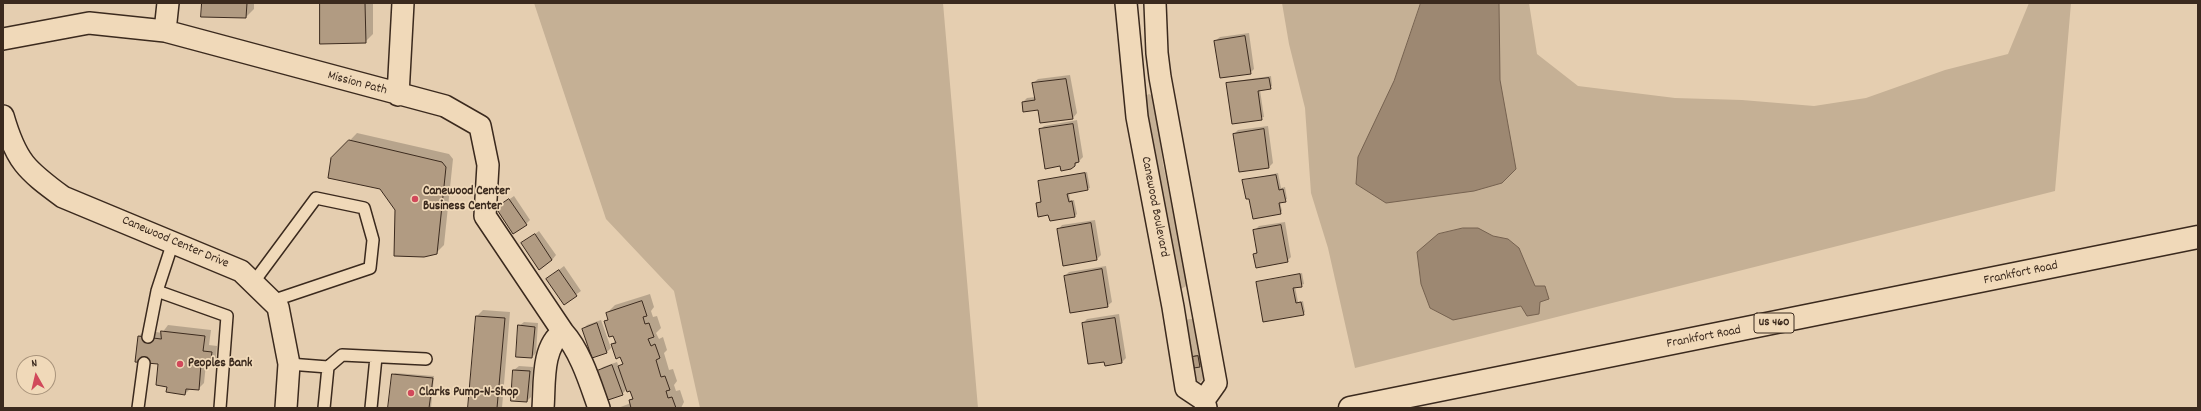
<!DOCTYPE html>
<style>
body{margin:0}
#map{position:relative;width:2201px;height:411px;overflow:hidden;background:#e5ceb0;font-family:Dekko,sans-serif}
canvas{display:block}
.frame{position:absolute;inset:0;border:4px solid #3b2a1e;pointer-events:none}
.north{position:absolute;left:16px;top:355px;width:40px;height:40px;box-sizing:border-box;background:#f0d9b9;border:1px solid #a8937b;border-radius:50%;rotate:352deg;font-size:11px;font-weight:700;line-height:16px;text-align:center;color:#3b2a1e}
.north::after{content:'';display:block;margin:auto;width:14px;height:18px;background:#d1495b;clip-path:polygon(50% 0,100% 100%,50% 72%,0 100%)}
</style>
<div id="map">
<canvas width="2201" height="411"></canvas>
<div class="frame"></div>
<div class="north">N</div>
</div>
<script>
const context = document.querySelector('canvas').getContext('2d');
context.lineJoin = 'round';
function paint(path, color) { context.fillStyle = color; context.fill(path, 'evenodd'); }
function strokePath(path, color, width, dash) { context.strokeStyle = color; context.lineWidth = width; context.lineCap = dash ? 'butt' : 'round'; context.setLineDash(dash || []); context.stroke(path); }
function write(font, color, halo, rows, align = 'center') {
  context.font = font + ' Dekko,sans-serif'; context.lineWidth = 3.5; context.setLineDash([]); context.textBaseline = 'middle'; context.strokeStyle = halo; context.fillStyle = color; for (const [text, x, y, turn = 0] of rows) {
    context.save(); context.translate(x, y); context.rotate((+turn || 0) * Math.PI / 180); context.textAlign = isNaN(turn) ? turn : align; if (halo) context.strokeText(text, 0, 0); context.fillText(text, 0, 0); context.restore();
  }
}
paint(new Path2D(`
 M534,3H943L978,408H700L674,291L606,219Z
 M1282,3H1529L1537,54L1578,86L1675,98L1742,100L1814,106L1866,98L1945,70L2008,54L2029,3H2071L2055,191L1355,368L1328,248L1311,193L1305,108L1289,44Z
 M1149,94L1154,96L1163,164L1187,278L1188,285L1179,290L1158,204L1145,96Z
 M1190,319H1193L1196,323L1206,377L1200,382L1193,380L1185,320Z`), '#c5b095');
const water = new Path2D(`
 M1421,3H1499L1500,80L1516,169L1502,183L1474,191L1386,203L1356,184L1358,157L1394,81Z
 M1463,228H1478L1493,236L1508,239L1519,248L1535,286H1545L1549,299L1540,302L1539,314L1527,316L1521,306L1453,320L1430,308L1421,284L1417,252L1438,234Z`);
paint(water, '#9d8872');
strokePath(water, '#766250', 1);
paint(new Path2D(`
 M203,3H254V9L246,17Z
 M321,3H373V34L365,42Z
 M1249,33L1254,69L1250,73L1215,41L1220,37Z
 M1070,75L1077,113L1073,118L1040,122L1039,109L1023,102L1027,98L1035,97L1033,83L1038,79Z
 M1271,76L1272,86L1260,90L1264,117L1233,123L1227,84L1229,82Z
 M1077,120L1083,157L1073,167L1061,165L1040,130L1044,126Z
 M1268,126L1273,163L1269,167L1234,134L1238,130Z
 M357,133L449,154L453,159L444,245L436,253L396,210L381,188L332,159Z
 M1087,172L1090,188L1069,193L1070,200H1074L1077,214L1075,216L1049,214L1037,203L1042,201L1039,182L1041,180Z
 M1278,173L1281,188L1285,187L1287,199L1280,202L1282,211L1280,213L1250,198L1243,181Z
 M514,196L530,220L526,224L497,208Z
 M1095,220L1101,255L1097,259L1058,230L1062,225Z
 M1285,222L1291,257L1287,261L1255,254L1258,251L1254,231L1259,226Z
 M539,231L556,255L552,260L522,244Z
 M564,266L581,291L564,303L547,279Z
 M1106,266L1112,302L1107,306L1065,276L1069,272Z
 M1302,273L1304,284L1295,287L1298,302L1303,301L1305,312L1303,314L1257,283Z
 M650,294L654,307L651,311L653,317L657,316L661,328L656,333L659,339L663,337L667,350L664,353L669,370L673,369L677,381L674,385L676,391L680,390L684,402L681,408H618L631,403L630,401L633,397L631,390L627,389L622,394L598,371L603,367L617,362L619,367L623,363L612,344L616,340L605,322L609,318L607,313L615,305Z
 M483,310L510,312L502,408H469L477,316Z
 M1119,314L1126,358L1122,362L1106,365L1083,323L1087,319Z
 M601,320L611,348L607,352L593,357L583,329L587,325Z
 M524,322L538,323L536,353L532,357L519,326Z
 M168,325L211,330L209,345L217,346L216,358L210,364H206L204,383L198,389L191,388L185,394L168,386L159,364L139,336L145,330L162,333Z
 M1195,355H1200L1201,364L1200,366L1193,357Z
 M519,366L533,367L531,397L527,401L514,370Z
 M395,373L434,376L431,408H389L393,375Z`), '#0003');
const building = new Path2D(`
 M202,3H247L246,18L201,17Z
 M320,3H365L366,43L320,44Z
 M1245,36L1251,74L1220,78L1214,41Z
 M1269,78L1271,89L1258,91L1262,120L1232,124L1226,83Z
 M1066,79L1073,119L1040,123L1038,110L1023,112L1022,102L1035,100L1032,83Z
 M1073,124L1079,162L1075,163V166L1071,169L1061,171L1060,166L1045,169L1039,129Z
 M1264,129L1269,168L1239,172L1233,134Z
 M349,140L442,162L446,167L437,254L424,257L394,256L395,210L380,189L328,178L331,158Z
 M1085,173L1088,190L1067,194L1069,202L1072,201L1075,217L1050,221L1048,215L1038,217L1036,203L1041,202L1038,181Z
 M1276,175L1279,190L1283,189L1286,202L1279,203L1281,214L1253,219L1249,199H1246L1242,180Z
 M509,199L527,225L513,234L496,208Z
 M1091,223L1097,260L1063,266L1057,229Z
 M1281,225L1288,262L1256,268L1253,254L1257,253L1253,230Z
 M535,234L552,260L539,270L521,243Z
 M1102,269L1108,307L1070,313L1064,276Z
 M559,270L577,296L564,305L546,279Z
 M1300,274L1302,287L1293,288L1296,303L1301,302L1304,315L1263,322L1256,282Z
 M642,301L647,316L643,317L645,324L649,323L654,337L648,339L651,346L655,344L660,358L656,360L661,377L665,376L670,390L666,391L668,398L672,397L676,408H631L629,400L633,399L630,391L627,392L618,366L623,364L620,357L616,359L611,344L616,343L613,336L609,337L604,321L608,320L606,313Z
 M476,316L505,318L497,408H468Z
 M1115,318L1122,363L1105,366L1104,362L1088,364L1082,323Z
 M597,323L607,353L592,358L582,329Z
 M518,325L535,327L532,358L516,357Z
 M161,331L205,336L203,351L212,352L210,365L201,364L199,390L186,389L185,395L166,392L167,387L156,385L158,364L135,362L138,336L161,339Z
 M1198,356L1200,367L1194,368L1192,357Z
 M612,365L623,395L608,400L597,371Z
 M513,370L530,371L527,402L511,401Z
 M392,374L433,378L429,408H388Z`);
paint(building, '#b19b82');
strokePath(building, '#3b2a1e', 1);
const lane = new Path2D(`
 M253,283L316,198L364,208L373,240L370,268L272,301
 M157,291L227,316L220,408
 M148,337L157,291L173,242
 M289,364L328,367L324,408
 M328,367L342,355L426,359
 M138,408L144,363
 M371,408L376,357`);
const street = new Path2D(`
 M1126,3L1137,117L1173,307L1186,388L1204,400
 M1155,3L1157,53L1160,77L1216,383L1204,400L1206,408
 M165,31L168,3
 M3,39L89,23L165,31L445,106L480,126L488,165L485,216L563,332
 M398,95L403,3
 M3,116C16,161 26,170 63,197L241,271L278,307L289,364L286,408
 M543,408C545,384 541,347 563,332C581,352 590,383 599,408`);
const primary = new Path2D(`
 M1350,408L2198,237`);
strokePath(lane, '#3b2a1e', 14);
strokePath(street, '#3b2a1e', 24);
strokePath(primary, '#3b2a1e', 25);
strokePath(lane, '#f0d9b9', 11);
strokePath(street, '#f0d9b9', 21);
strokePath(primary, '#f0d9b9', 22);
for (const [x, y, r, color] of [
 [415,199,4,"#d1495b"],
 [180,364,4,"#d1495b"],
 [411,393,4,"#d1495b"]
]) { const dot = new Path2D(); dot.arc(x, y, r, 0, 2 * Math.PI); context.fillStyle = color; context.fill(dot); strokePath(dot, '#f0d9b9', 1.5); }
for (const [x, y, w] of [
 [1774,323,40]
]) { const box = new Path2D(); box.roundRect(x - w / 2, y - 10, w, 20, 3); context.fillStyle = '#f0d9b9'; context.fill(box); strokePath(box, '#3b2a1e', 1); }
write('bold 12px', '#3b2a1e', null, [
 ["US 460",1774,323]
]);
write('13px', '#3b2a1e', '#f0d9b9', [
 ["Mission Path",357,84,15],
 ["Canewood Boulevard",1154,207,79],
 ["Canewood Center Drive",175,243,23],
 ["Frankfort Road",2021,274,-12],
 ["Frankfort Road",1704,338,-11]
]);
write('bold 13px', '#3b2a1e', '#f0d9b9', [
 ["Canewood Center",423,192],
 ["Business Center",423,207],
 ["Peoples Bank",188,364],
 ["Clarks Pump-N-Shop",419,393]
], 'left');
</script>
